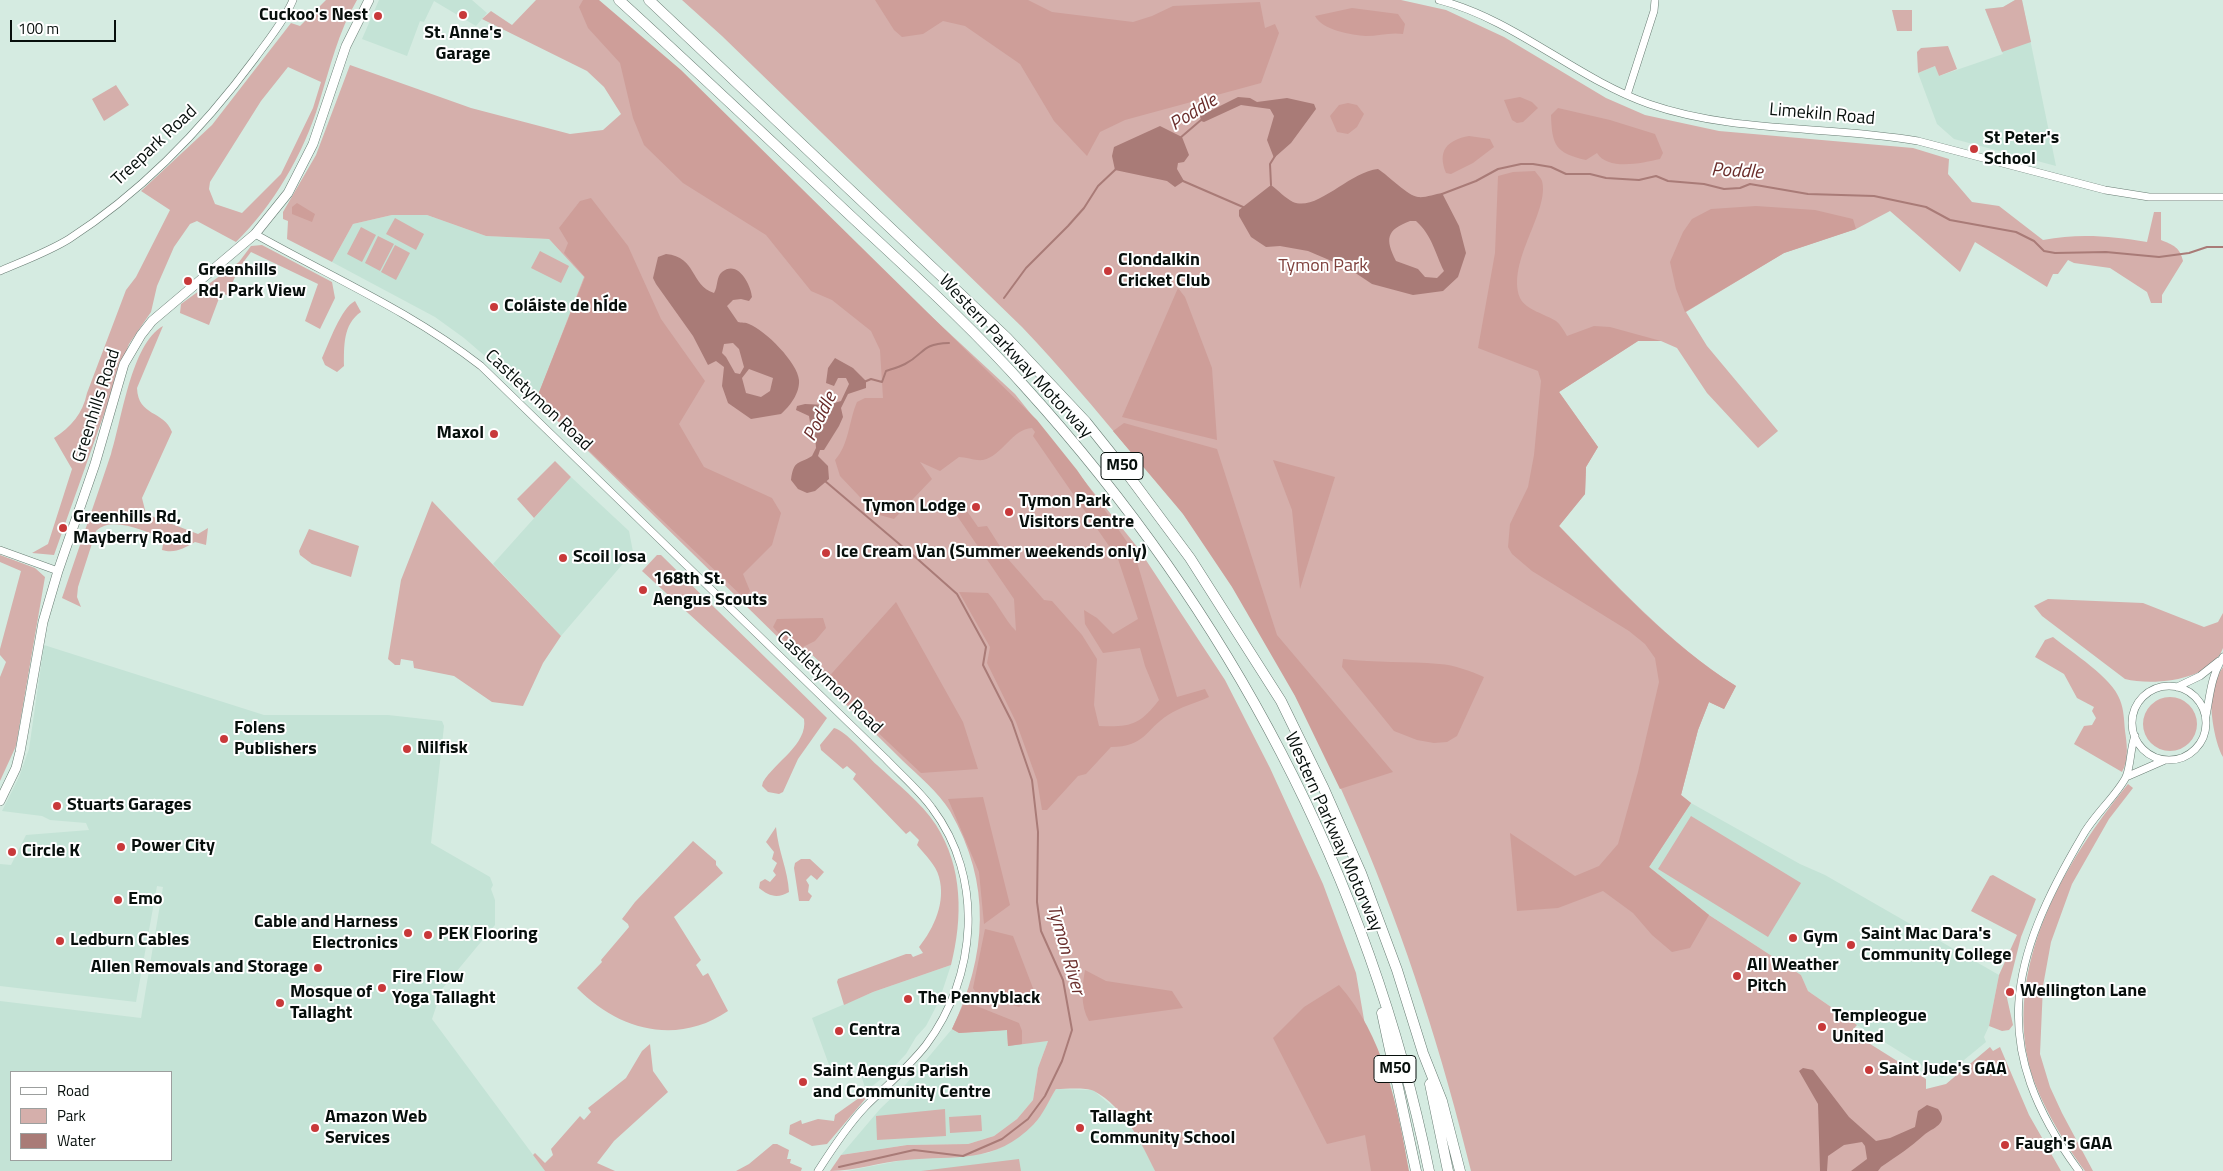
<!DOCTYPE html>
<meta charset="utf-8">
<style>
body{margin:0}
#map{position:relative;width:2223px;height:1171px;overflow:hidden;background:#d5ebe1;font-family:"Titillium Web",sans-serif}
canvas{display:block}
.legend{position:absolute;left:10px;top:1071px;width:162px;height:90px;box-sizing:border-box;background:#fff;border:1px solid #9c9f9e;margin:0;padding:6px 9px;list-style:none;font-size:15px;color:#070f0c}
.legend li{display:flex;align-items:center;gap:10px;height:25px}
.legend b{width:25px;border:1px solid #9c9f9e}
.scale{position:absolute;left:10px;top:20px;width:106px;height:22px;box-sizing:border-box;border:2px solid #070f0c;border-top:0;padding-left:6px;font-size:15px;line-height:18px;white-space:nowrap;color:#070f0c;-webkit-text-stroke:4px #fff;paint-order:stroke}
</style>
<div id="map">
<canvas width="2223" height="1171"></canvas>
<ul class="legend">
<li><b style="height:6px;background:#fff"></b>Road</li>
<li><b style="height:14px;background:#d5afab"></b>Park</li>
<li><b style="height:14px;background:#a97b77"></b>Water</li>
</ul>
<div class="scale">100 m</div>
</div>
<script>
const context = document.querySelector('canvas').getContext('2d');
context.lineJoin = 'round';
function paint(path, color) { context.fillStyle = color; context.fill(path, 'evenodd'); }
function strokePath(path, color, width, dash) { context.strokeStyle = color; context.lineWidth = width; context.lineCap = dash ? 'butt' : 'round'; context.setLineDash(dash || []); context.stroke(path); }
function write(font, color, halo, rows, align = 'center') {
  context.font = font + ' "Titillium Web",sans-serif'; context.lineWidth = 4; context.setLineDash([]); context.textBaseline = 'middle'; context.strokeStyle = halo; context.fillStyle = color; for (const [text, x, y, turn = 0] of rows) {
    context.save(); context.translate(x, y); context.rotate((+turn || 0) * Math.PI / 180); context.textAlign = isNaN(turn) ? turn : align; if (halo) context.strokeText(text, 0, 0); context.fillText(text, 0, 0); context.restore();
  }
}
paint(new Path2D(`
 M379,0H472L487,13L476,26L434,1L424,22L420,21L407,56L362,39Z
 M2015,0H2022L2056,166L1954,139L1937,124L1918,73L1935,66L1939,76L2003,54L1985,9L2003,7Z
 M392,215H427L486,236L549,239L584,277L536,400L464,338L435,317L332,262L353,224Z
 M571,477L629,531L633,552L561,636L493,564Z
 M44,645L264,715H388L442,721L444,726L431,843L490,877L493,885L491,889L495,900V925L442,989L432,1019L545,1171H0V1001L141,1018L163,887L157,886L136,1002L0,986V864L11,865L26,835L89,830L86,823L50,820L42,816L2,811L19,777L29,749ZM11,1072H171V1160H11Z
 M1691,803L1800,864L1825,875L1999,975L1989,1026L1984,1037L1986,1042L1942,1078L1857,1025L1808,991L1801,975L1709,915L1649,867Z
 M951,965L939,1001L926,1026L916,1037L906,1054L885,1076L866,1091L858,1065L833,1076L812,1018L873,992Z
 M952,1029L959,1033L1007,1030L1008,1045L1048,1041L1038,1068L1033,1100L1017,1119L994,1136L968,1144L906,1145L841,1155L880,1109L906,1084Z
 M1056,1089L1093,1090L1120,1113L1142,1143L1155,1171H847L903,1160L988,1153L1004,1146L1035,1123Z`), '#c4e3d6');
paint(new Path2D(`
 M326,0H357C338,32 330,68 319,103C304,153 273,206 236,242L197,221L190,224L174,247L157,286L151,312L129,344L54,555L32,553L48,544L72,469L54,438C71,427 83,413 87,393L126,290L136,277L170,210L141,191L212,125L291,23L300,26ZM288,67L321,82L313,108L281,174L242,213L215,204L209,189L210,182L261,101Z
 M536,0H586L677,81L1015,394L1138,548L1225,680L1270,768L1323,884L1356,973L1390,1171H1155C1141,1142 1124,1107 1094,1091C1085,1087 1066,1089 1056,1089C1049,1100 1043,1115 1034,1124C995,1165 954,1155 906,1160C880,1162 856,1171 830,1171L841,1155L907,1145L968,1144L994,1136L1017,1119L1033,1100L1038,1068L1048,1041L1008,1046L1007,1030L959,1033L952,1029C987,955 992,884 950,811C938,792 919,776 903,761C876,734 849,708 822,681L818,673L822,664L809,652L801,655L794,653L536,400L584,277L549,239L486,236L427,215H392L353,224L332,262L287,239L288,221L283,219V212L316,155L350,65L471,108L570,134L603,130L621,114L604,87L587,71L482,19L491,11L512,25Z
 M682,0H1401L1446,10L1504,37L1606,98L1645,115L1719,131L1913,148L1949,159L1948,174L1972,202L1999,206L2043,240C2079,233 2111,236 2147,242L2154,212H2161V240C2173,245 2180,247 2183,261L2162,295V303H2151L2147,292L2110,268L2074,263L2068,260L2058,274H2053L2047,287L1975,242L1960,272L1890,211L1856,229L1784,253L1686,312L1707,346L1778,431L1758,448L1707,393L1677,348L1661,341H1638L1559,392L1598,447L1586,467L1585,494L1559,526C1614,582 1669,644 1736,686L1724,709L1709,702L1698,730L1681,795L1691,803L1649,867L1709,915L1801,975L1808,991L1857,1025L1851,1032L1926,1079V1089L1946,1084L1990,1047L1993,1051L2000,1047L2029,1115L2061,1171H1471C1415,940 1323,708 1184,515C1168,493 1148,473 1131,452C1095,409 1060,367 1022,327L722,36Z
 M2015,0H2022L2031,42L2002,52L1985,9L2003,7Z
 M1892,10H1912V31H1897Z
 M1948,46L1957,69L1939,76L1935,66L1918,73L1917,52L1921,48Z
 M116,85L129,105L104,121L92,99Z
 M395,218L424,234L416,250L386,234Z
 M361,227L376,235L362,262L347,254Z
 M378,236L394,244L380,271L365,263Z
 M262,245L332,282L335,298L320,329L305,321L318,284L251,252L239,268L227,295L221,293L209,325L180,313L181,304L239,262L251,246Z
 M395,245L410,253L396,280L381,272Z
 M540,251L569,266L561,283L531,268Z
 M355,301L361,312C343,324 344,346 344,366L337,372L325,365L322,358C329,343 341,308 355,301Z
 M163,326L137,388C138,417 164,410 172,432L142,498L146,514L198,534L208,528L206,545L195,542C184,548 175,554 162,550L164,538C144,532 113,515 96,531L78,587L77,597L81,607L62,598C78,550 95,502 111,454C122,420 131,344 163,326Z
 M555,461L571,477L534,518L517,499Z
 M432,501L561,636L543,663L523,706L492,702L454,676L414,668L413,661L401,659L400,665H395L388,659L401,580Z
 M309,529L359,546L351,577L312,564L300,555L299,551Z
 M0,555L35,568L45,577L16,746L0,781V677L6,662L0,655V649L21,571L0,562Z
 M657,555H661L827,718L798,759L783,792L779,794L768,792L762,786L763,782C775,762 808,744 804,719L642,571Z
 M2048,599L2143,603L2204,627L2218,622L2223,613C2223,623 2223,639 2223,648C2211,681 2153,686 2125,679L2042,616L2034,606Z
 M2053,637C2072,653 2112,677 2120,700C2124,710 2124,720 2125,731C2127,744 2129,760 2122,772L2074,744L2084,726L2092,725L2096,718L2092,711L2094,707L2077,698L2064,674L2035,657L2045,640Z
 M2223,667V757C2214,742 2208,702 2213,684C2215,678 2220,672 2223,667Z
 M2143 724a27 27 0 1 1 54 0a27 27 0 1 1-54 0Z
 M834,728C846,731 867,756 877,765C897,784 921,802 936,825C963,867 963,918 951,965L873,992L844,1005L837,982L838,979L906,954H911L913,957L923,953L919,947C934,928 946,902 939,877C936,865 925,855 917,845L919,840L910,831L906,834L853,779L856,774L847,766L843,769L821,750L820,745Z
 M2128,784L2133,788L2109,819L2072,884L2051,942L2043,986L2040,1054L2050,1087L2062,1113L2093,1171H2085C2065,1145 2034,1093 2028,1060C2007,959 2066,860 2128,784Z
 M1691,816L1801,883L1768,937L1658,869Z
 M776,827C778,851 788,870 789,892C777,899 769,896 759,888L760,882L765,879L770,882L776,875L773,871L777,863L772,859L774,852L766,842Z
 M693,841L716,861V865L723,873L674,917L701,960L696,965L703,976L708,973L728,1011C677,1046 618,1030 577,988L602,962L601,960L629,927L628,924L622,919L635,902Z
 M801,859H810L824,872L817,880L811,875L806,880L809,885L808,892L812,896L809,901H799L794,868L795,863Z
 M1993,875L2036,899L2021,937L2008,989L2007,998L2013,1025L2009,1030L2002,1031L1989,1026L1999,975L2017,935L1971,911L1990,876Z
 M650,1044L653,1071L668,1092L614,1141L597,1163L615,1171H545L533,1155L535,1153L545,1163L553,1155L551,1149L580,1116L584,1120L591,1112L588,1108L626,1078L642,1051Z
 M866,1093L867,1097L827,1144L812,1146L789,1134L790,1125L801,1120L802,1124L818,1119L834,1121L835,1115Z
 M945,1109L946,1136L877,1140L876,1116Z
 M981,1115L982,1131L950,1133L949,1117Z
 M773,1144H777L789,1150L787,1159H791L790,1163L802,1168L801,1171H736L749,1164Z
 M1019,1159L1021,1171H921Z`), '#d5afab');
paint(new Path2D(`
 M583,0H599L681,70L1037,420L1077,470L1134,552L1177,697L1205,689L1209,697C1196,703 1180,707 1168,715C1145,730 1145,747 1111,747L1086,774L1078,776L1047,810H1042L1037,780L1016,722L987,663L990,647L959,592L988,593C999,605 1004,619 1016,631L1014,599L951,507L956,503L962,504L978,527L987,526L1008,559L1044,600L1052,601L1082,635L1097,659L1094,705L1099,726C1130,727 1139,726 1159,700L1145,666L1140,648L1103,653L1085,624L1084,610L1097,618L1113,634L1138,619L1118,559L1033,436L1035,432L1032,428C1012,429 1002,456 983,460C976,461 966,457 959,457L940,471L920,462L932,479L894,519L876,514L840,476L835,460C849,445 849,420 857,402L865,398H883L880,350L871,331L832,300L811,291L766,235L683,183L644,145L633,118L620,63L588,28L579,7Z
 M875,0H1028L1052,12L1133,22L1152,16L1173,6L1260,2L1265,28L1275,24L1279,33L1261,83L1125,120L1100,132L1087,156L1054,121L1020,64L965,26L943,21L923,34L902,37L894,30Z
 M1352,8L1398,14L1405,24L1403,34C1390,32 1379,36 1366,36C1352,35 1322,30 1315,16Z
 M1520,97L1532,102L1538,108L1523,122L1517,123L1512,120L1504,100Z
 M1348,103L1357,105L1364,114L1357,127L1348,134L1337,132L1330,116L1339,105Z
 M1558,108L1610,120L1655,134L1663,153L1660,159C1642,163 1608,171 1597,153L1586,160C1555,153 1552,145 1551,115Z
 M1469,136L1490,139L1494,147L1473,163L1451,174L1446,173C1437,151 1447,140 1469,136Z
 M1535,171C1537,174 1541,178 1542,181C1550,211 1506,262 1520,298C1526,310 1545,314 1556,321C1561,325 1564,331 1567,336L1594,326L1610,327L1661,341H1638L1559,392L1598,447L1586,467L1585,494L1559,526C1612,582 1670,645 1736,686L1724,709L1709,702L1698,730L1681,795L1691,803L1649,867L1709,915L1690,948L1672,952L1652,935L1633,913L1603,891L1558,908L1517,911L1510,833L1575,876L1599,866L1618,844L1638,772L1659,682L1655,658L1645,644L1629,631L1532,571L1512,554L1508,547L1510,524L1528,487L1534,455L1541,381L1538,371L1478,348L1495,253L1498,176L1513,172Z
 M591,198L628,246L661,319L705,381L679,424L704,467L772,498L781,513L772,545L743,574L750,591L745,599L536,400L585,277L564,253L568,243L559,228L580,201Z
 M297,203L315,214L312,222L292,214V207Z
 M1756,206L1815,210L1853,219L1856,229L1784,253L1685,312L1676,289L1670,262L1683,232L1692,219L1711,209Z
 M1178,288L1185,297L1212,368L1217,440L1122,417Z
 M1124,423L1217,449L1277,635L1393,772L1340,789L1295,696L1232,587L1183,514L1113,431Z
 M1273,460L1335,477L1300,589L1292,510Z
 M896,602L963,722L978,769L921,773L824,682Z
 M823,618L826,628L815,641L795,651L773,627L777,619Z
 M1343,659C1375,663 1407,661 1439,664C1455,665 1470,671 1484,677L1457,736L1447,742L1434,743L1417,740L1394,731L1342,667Z
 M983,797L1010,905L984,924L979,872L948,799Z
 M985,929L1013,936L1036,996L1019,1007L977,994L973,988Z
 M1085,970L1106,981L1172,991L1183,1008L1089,1021C1080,1005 1082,987 1085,970Z
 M1339,985C1383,1034 1398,1107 1409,1171H1371L1365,1135L1327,1144L1273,1038L1304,1007Z
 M969,1003L1019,1023L1022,1031V1044L1008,1046L1007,1030L959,1033L952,1029L963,1005Z`), '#ce9e99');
paint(new Path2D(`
 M1238,97L1250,98L1257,102L1287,98L1314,104L1316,109L1291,143L1274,158L1267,140L1274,116L1270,109L1241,105L1204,122L1201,121L1200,116Z
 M1160,126L1182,137L1189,155L1184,162L1178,163L1177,169L1184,181L1175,187L1167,181L1115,170L1112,156L1114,147Z
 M1378,169C1389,176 1408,196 1418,197C1425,198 1435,194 1442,193L1459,226L1466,253L1458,277L1443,291L1413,295L1372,284L1348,268L1308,251L1280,246L1266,247L1251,237L1239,216V210L1271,185C1278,190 1285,198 1293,202C1317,212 1349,172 1378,169ZM1410,221H1416C1432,235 1435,253 1444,271L1437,278L1425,277L1418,269L1396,261C1385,239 1386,230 1410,221Z
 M666,254C697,257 690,285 714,293C718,287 716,277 722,272C738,259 751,285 752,297L749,301L741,299L733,300L727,306L738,322C741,323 746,322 749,324C765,330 798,363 799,380C800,393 790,406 781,414L751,419L728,403L722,386L724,367L716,361L708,365L693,336L656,284L653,278L658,257ZM733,343L739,349L744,367L740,374L735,373L726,357L722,353L724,344ZM749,369L773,378L770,391L761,397L746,393L742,378Z
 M835,358L853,368L866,381V388L848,394L841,408L843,417L839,426L824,450H820L818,456L828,466L829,479L815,491L807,493L798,489L791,480C794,459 798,465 812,456L816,448L815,435H812L809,416L796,410L797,406L805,404L827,405L841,401L849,384L846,378H838L834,386L826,383L828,368Z
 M1803,1068L1813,1070L1849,1117L1876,1141L1890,1138L1915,1127L1918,1111L1927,1105L1938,1109C1950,1124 1932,1128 1924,1135C1911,1147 1897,1156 1881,1167L1878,1171H1851L1867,1159L1865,1146L1862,1142L1844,1145L1828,1156L1827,1171H1820L1818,1104L1799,1071Z`), '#a97b77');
strokePath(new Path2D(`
 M1180,138L1201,120
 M1183,181L1243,207
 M1271,185L1270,164L1275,156
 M1442,194L1476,181L1498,169L1521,164H1533L1551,167L1566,174H1590L1606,178L1639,180L1656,176L1668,181L1704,184L1724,189L1740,188L1750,184L1808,194L1874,196L1926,207L1950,220L2016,232L2034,241L2044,251L2055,253L2106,252L2159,257L2189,253L2207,247H2223
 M1004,298L1026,268L1068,226L1084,208L1098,186L1116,169
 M864,382L871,379L882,382L886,371C892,369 899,367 905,364C926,353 920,344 949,343
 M825,481L904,548
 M839,1167L914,1150L963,1156L1002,1139L1028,1119L1045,1096L1062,1061L1072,1030L1063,980L1041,931L1037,902L1038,832L1032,780L1012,722L983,665L986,647L957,594L913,555`), '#a97b77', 2);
const minor = new Path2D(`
 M1439,0C1516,20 1575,78 1649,104C1736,134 1828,125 1918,141L2105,190L2149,197H2223
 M1627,95L1654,11L1655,0
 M255,234C333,278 410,311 481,366L886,759C901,775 919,790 932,808C985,878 977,977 926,1045C908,1068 885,1087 865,1107C847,1126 832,1149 818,1171
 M0,271C23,261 48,252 69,239C142,192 205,126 256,57C269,39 284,21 293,0
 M0,550L58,571
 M2132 723a37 37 0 1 1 74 0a37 37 0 1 1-74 0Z
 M2177,687L2200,676L2219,661
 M2206,716C2210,695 2211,676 2223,657
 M2126,777L2165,760
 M2079,1171C1987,1046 2009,960 2083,835C2094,815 2117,795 2126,777C2131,765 2130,749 2135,736`);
const major = new Path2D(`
 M0,801L16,768L20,752L43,622L58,571L95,464L124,364L141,335L152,321L255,234L288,193L313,144L346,46L369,0`);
const highway = new Path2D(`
 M619,0C698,72 776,146 854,219C913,274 973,328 1026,388C1228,611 1369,875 1429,1171
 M649,0L1007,338L1086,422L1126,472L1190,558L1281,701L1324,789L1361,873L1397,970L1423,1053L1442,1101L1460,1171
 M1382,1013L1416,1171
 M1430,1084L1448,1171`);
strokePath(minor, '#687c73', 8);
strokePath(major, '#687c73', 10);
strokePath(highway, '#687c73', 11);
strokePath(minor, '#fff', 7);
strokePath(major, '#fff', 9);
strokePath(highway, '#fff', 10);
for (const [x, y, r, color] of [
 [463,15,5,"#c8393a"],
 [378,16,5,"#c8393a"],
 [1974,149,5,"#c8393a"],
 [1108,271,5,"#c8393a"],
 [188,281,5,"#c8393a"],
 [494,307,5,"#c8393a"],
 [494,434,5,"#c8393a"],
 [976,507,5,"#c8393a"],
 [1009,512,5,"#c8393a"],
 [63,528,5,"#c8393a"],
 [826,553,5,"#c8393a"],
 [563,558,5,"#c8393a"],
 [643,590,5,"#c8393a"],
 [224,739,5,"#c8393a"],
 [407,749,5,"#c8393a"],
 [57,806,5,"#c8393a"],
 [121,847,5,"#c8393a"],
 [12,852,5,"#c8393a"],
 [118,900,5,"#c8393a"],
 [408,933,5,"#c8393a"],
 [428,935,5,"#c8393a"],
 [1793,938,5,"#c8393a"],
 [60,941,5,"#c8393a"],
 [1851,945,5,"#c8393a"],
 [318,968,5,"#c8393a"],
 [1737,976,5,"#c8393a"],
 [382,988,5,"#c8393a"],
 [2010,992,5,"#c8393a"],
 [908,999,5,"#c8393a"],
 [280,1003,5,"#c8393a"],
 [1822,1027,5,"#c8393a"],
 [839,1031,5,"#c8393a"],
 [1869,1070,5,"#c8393a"],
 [803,1082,5,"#c8393a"],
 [315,1128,5,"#c8393a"],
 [1080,1128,5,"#c8393a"],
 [2005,1145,5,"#c8393a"]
]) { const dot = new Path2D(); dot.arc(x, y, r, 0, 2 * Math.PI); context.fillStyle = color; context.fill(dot); strokePath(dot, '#fff', 2); }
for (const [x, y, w] of [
 [1122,466,42],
 [1395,1069,42]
]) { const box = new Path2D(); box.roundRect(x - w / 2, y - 13.5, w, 27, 4); context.fillStyle = '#fff'; context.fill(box); strokePath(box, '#070f0c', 1); }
write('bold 16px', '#070f0c', null, [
 ["M50",1122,466],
 ["M50",1395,1069]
]);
write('bold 18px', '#070f0c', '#fff', [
 ["Cuckoo's Nest",368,16,"right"],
 ["St. Anne's",463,34,"center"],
 ["Garage",463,55,"center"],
 ["St Peter's",1984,139],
 ["School",1984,160],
 ["Clondalkin",1118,261],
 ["Cricket Club",1118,282],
 ["Greenhills",198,271],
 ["Rd, Park View",198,292],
 ["Coláiste de hÍde",504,307],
 ["Maxol",484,434,"right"],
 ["Tymon Park",1019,502],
 ["Visitors Centre",1019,523],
 ["Tymon Lodge",966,507,"right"],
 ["Greenhills Rd,",73,518],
 ["Mayberry Road",73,539],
 ["Ice Cream Van (Summer weekends only)",836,553],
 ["Scoil Iosa",573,558],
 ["168th St.",653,580],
 ["Aengus Scouts",653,601],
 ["Folens",234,729],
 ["Publishers",234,750],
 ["Nilfisk",417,749],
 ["Stuarts Garages",67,806],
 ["Power City",131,847],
 ["Circle K",22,852],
 ["Emo",128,900],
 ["Cable and Harness",398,923,"right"],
 ["Electronics",398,944,"right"],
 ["PEK Flooring",438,935],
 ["Saint Mac Dara's",1861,935],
 ["Community College",1861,956],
 ["Gym",1803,938],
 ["Ledburn Cables",70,941],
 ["All Weather",1747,966],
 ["Pitch",1747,987],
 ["Allen Removals and Storage",308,968,"right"],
 ["Fire Flow",392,978],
 ["Yoga Tallaght",392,999],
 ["Wellington Lane",2020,992],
 ["Mosque of",290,993],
 ["Tallaght",290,1014],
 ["The Pennyblack",918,999],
 ["Templeogue",1832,1017],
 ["United",1832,1038],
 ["Centra",849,1031],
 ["Saint Jude's GAA",1879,1070],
 ["Saint Aengus Parish",813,1072],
 ["and Community Centre",813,1093],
 ["Amazon Web",325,1118],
 ["Services",325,1139],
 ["Tallaght",1090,1118],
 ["Community School",1090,1139],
 ["Faugh's GAA",2015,1145]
], 'left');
write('18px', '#070f0c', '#fff', [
 ["Limekiln Road",1822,115,5],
 ["Treepark Road",155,146,-43],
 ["Western Parkway Motorway",1015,357,47],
 ["Castletymon Road",538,401,43],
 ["Greenhills Road",97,406,-72],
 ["Castletymon Road",829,683,44],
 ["Western Parkway Motorway",1333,832,66]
]);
write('18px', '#7e3f3b', '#fff', [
 ["Tymon Park",1323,267]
]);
write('italic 19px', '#6a2d2b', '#fff', [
 ["Poddle",1194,113,-32],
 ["Poddle",1737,172,3],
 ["Poddle",821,417,-64],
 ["Tymon River",1065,950,74]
]);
</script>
